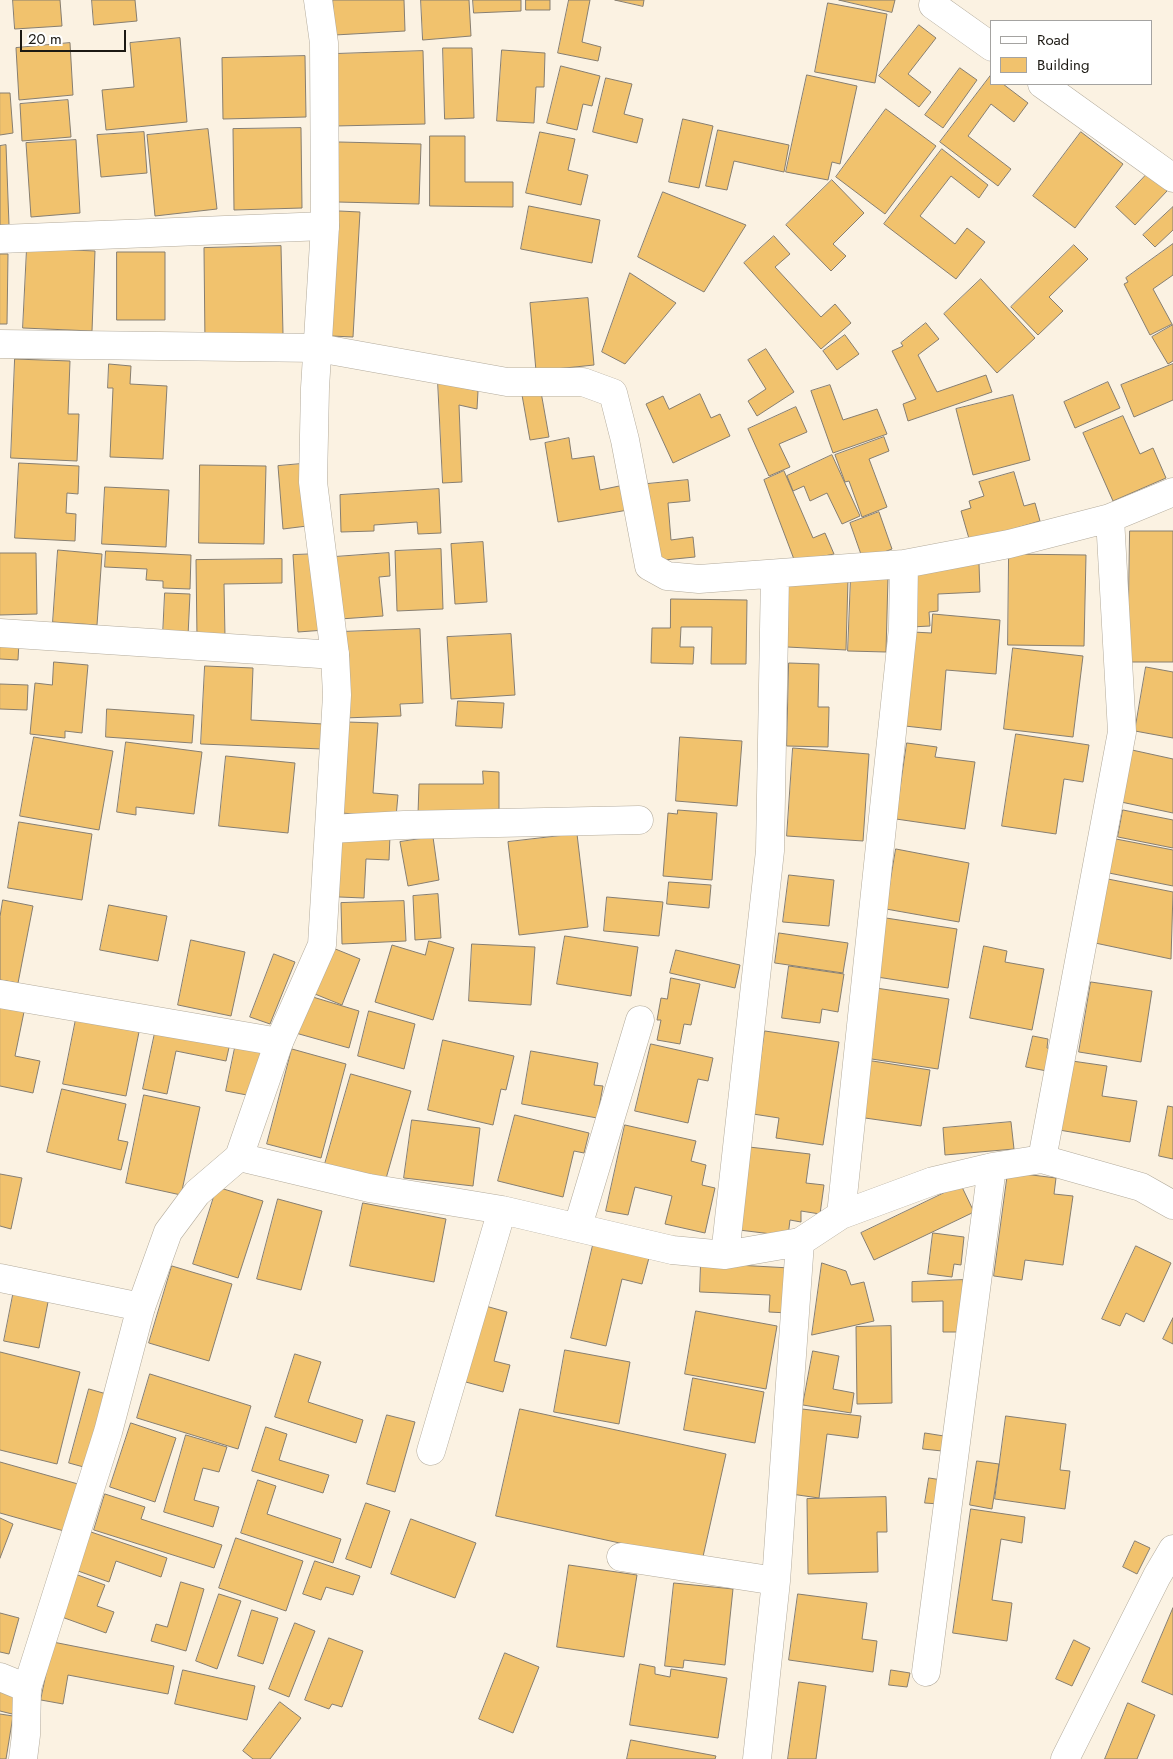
<!DOCTYPE html>
<style>
body{margin:0}
#map{position:relative;width:1173px;height:1759px;overflow:hidden;background:#fbf2e2;font-family:Jost,sans-serif}
canvas{display:block}
.legend{position:absolute;left:990px;top:20px;width:162px;height:65px;box-sizing:border-box;background:#fff;border:1px solid #a4a3a1;margin:0;padding:6px 9px;list-style:none;font-size:15px;color:#1c1913}
.legend li{display:flex;align-items:center;gap:10px;height:25px}
.legend b{width:25px;border:1px solid #a4a3a1}
.scale{position:absolute;left:20px;top:30px;width:106px;height:22px;box-sizing:border-box;border:2px solid #1c1913;border-top:0;padding-left:6px;font-size:15px;line-height:18px;white-space:nowrap;color:#1c1913;-webkit-text-stroke:4px #fff;paint-order:stroke}
</style>
<div id="map">
<canvas width="1173" height="1759"></canvas>
<ul class="legend">
<li><b style="height:6px;background:#fff"></b>Road</li>
<li><b style="height:14px;background:#f1c26d"></b>Building</li>
</ul>
<div class="scale">20 m</div>
</div>
<script>
const context = document.querySelector('canvas').getContext('2d');
context.lineJoin = 'round';
function paint(path, color) { context.fillStyle = color; context.fill(path, 'evenodd'); }
function strokePath(path, color, width, dash) { context.strokeStyle = color; context.lineWidth = width; context.lineCap = dash ? 'butt' : 'round'; context.setLineDash(dash || []); context.stroke(path); }
const building = new Path2D(`
 M13,0H60L62,26L15,29Z
 M92,0H135L137,21L94,25Z
 M333,0H404L405,31L335,35Z
 M421,0H469L471,36L423,40Z
 M473,0H521V11L474,13Z
 M526,0H550V10H526Z
 M569,0H590L582,42L601,47L598,61L558,53Z
 M615,0H644L643,6Z
 M839,0H895L892,12Z
 M828,3L887,14L875,83L815,72Z
 M919,25L936,38L908,74L931,92L919,107L879,76Z
 M180,38L187,122L106,130L102,90L134,87L130,43Z
 M70,43L73,95L19,100L16,48Z
 M443,48H472L474,118L445,119Z
 M502,50L545,53L544,87H536L534,123L497,121Z
 M423,51L425,124L335,126L334,54Z
 M305,56L306,117L223,119L222,58Z
 M561,66L600,76L592,106L583,104L577,130L547,123Z
 M960,68L977,80L943,128L925,115Z
 M807,75L857,86L840,164L832,162L828,180L786,172Z
 M991,75L992,84H1003L1028,103L1014,122L991,104L968,136L1011,169L998,186L940,142Z
 M606,78L632,84L624,114L643,119L637,143L593,132Z
 M0,93H10L13,133L0,135Z
 M68,100L71,137L22,141L20,104Z
 M886,109L936,146L885,214L836,177Z
 M683,119L713,126L699,188L669,182Z
 M301,128L302,208L234,210L233,129Z
 M208,129L217,209L155,216L147,135Z
 M718,130L789,145L784,172L734,161L727,190L706,186Z
 M144,132L147,173L101,177L97,135Z
 M540,132L575,139L568,170L588,175L581,205L526,193Z
 M1081,132L1123,164L1075,228L1033,196Z
 M430,136H465V182H513V207L430,206Z
 M76,140L80,213L31,217L26,143Z
 M339,142L421,144L419,204L337,202Z
 M6,145L9,225H0V146Z
 M942,149L988,185L979,198L951,176L920,216L955,244L967,228L985,242L956,279L884,224Z
 M1148,173L1167,191L1135,225L1116,207Z
 M832,180L864,213L833,244L846,256L831,271L786,225Z
 M663,192L746,225L704,292L638,257Z
 M529,206L600,220L592,263L521,249Z
 M1173,207V230L1155,247L1143,235Z
 M339,211L360,212L353,337L331,336Z
 M774,236L790,254L775,267L821,317L835,304L851,323L821,349L744,263Z
 M1173,244V275L1153,289L1172,324L1150,335L1124,284L1128,282L1126,278Z
 M1074,245L1088,259L1049,297L1063,311L1038,335L1011,307Z
 M281,246L283,334H247L205,344L204,248Z
 M27,248L95,251L92,331L23,328Z
 M117,252H165V320H117Z
 M0,254H8L7,324H0Z
 M630,273L676,303L625,364L602,352Z
 M981,279L1035,338L997,373L944,314Z
 M588,298L594,365L536,371L530,303Z
 M926,323L939,339L918,355L937,392L986,375L992,392L908,421L903,404L916,399L892,351L903,346L901,343Z
 M1173,325V361L1168,364L1152,337Z
 M845,335L859,354L837,370L823,351Z
 M766,349L794,392L757,416L748,401L766,389L748,360Z
 M15,359L70,361L68,414H79L77,461L11,458Z
 M109,364L131,366L130,384L167,386L163,459L110,457L113,388H108Z
 M1173,364V400L1134,417L1121,385Z
 M438,382L478,391L477,409L459,405L462,482L443,483Z
 M1108,382L1120,408L1075,428L1064,402Z
 M830,385L843,420L877,409L887,434L833,453L811,391Z
 M541,392L549,437L530,440L522,395Z
 M700,394L711,418L720,414L730,436L673,463L646,404L663,396L669,409Z
 M1013,395L1030,460L973,475L956,409Z
 M796,407L807,432L779,444L790,467L769,476L748,429Z
 M1123,416L1140,454L1153,448L1166,478L1113,501L1083,433Z
 M884,437L889,451L869,459L887,507L862,517L849,481L845,482L835,455Z
 M569,438L572,459L594,456L600,490L624,485L628,510L558,522L545,443Z
 M832,455L860,516L842,524L827,493L810,501L804,486L793,491L787,476Z
 M19,463L79,466L78,494L67,493L66,513L76,514L75,541L15,538Z
 M301,464L307,526L283,529L278,466Z
 M200,465L266,466L264,544L199,543Z
 M784,471L813,538L825,533L834,554L795,562L764,480Z
 M1014,472L1024,506L1035,503L1040,521L970,542L961,511L971,508L969,501L984,496L979,482Z
 M688,480L690,501L668,503L671,540L693,537L695,557L654,561L647,484Z
 M105,487L169,490L166,547L102,544Z
 M439,489L441,533L418,534L417,522L374,525V531L341,532L340,495Z
 M879,512L892,549L863,560L850,523Z
 M1130,531H1173V662H1128Z
 M483,542L487,602L455,604L451,544Z
 M441,549L443,609L397,611L395,551Z
 M58,550L102,554L97,625L53,622Z
 M106,551L191,555L190,589L163,588V581L146,580L147,569L105,567Z
 M0,553H36L37,614L0,615Z
 M389,553L390,576L379,577L383,616L340,619L334,557Z
 M319,554L325,630L298,632L293,555Z
 M1009,554L1086,555L1084,646L1008,645Z
 M282,559V583L224,584L225,637L197,638L196,560Z
 M979,564L980,592L938,594V611L929,612L930,626L911,627L908,568Z
 M851,576L888,577L886,652L848,651Z
 M789,577L848,579L846,650L787,647Z
 M165,593L190,594L188,636L163,635Z
 M671,599L747,600L746,664H711L712,627H681L680,647H694L693,664L651,663L652,628H670Z
 M933,614L1000,620L996,674L946,670L941,730L905,726L913,632L931,633Z
 M420,629L423,703L400,704L401,716L343,718L340,632Z
 M511,634L515,695L451,699L447,637Z
 M0,641L19,642L18,660L0,659Z
 M1013,648L1083,656L1073,737L1004,729Z
 M54,662L88,665L82,733L65,731V738L30,734L35,683L52,685Z
 M789,663L819,664L818,707H829L828,747L787,746Z
 M205,666L253,668L251,720L323,724L322,749L201,744Z
 M1146,667L1173,672V738L1135,731Z
 M0,684L28,685L27,710L0,709Z
 M458,701L504,703L502,728L456,726Z
 M107,709L194,715L192,743L106,737Z
 M347,722L378,723L373,793L398,795L396,817L341,813Z
 M1016,734L1089,745L1083,782L1064,779L1056,834L1002,826Z
 M34,737L113,751L99,830L20,816Z
 M680,737L742,741L737,806L676,801Z
 M126,742L202,752L194,814L136,807V815L117,812Z
 M907,743L937,747L935,757L975,762L965,829L896,819Z
 M793,748L869,754L863,841L787,836Z
 M1132,750L1173,759V813L1121,802Z
 M226,756L295,763L288,833L219,826Z
 M483,771L499,772V815L418,814L419,784H483Z
 M678,810L717,813L712,880L663,876L668,813L677,814Z
 M1123,810L1173,820V848L1118,837Z
 M19,822L92,834L82,900L8,888Z
 M342,832L390,835L389,860L366,859L364,898L339,897Z
 M577,834L588,927L519,935L508,842Z
 M433,837L439,880L408,886L400,842Z
 M1116,839L1173,850V886L1109,873Z
 M896,849L969,863L959,922L886,909Z
 M789,875L834,880L829,926L783,922Z
 M1108,879L1173,892L1171,959L1095,943Z
 M669,882L711,885L709,908L667,904Z
 M438,894L441,938L415,940L413,896Z
 M607,897L663,902L659,936L604,931Z
 M3,900L33,906L18,983L0,980V917Z
 M404,901L406,941L342,944L341,903Z
 M109,905L167,916L158,961L100,950Z
 M886,918L957,929L948,988L877,977Z
 M779,933L848,943L843,973L775,963Z
 M565,936L638,947L631,996L557,984Z
 M191,940L245,952L231,1016L178,1005Z
 M429,941L454,948L433,1020L375,1002L392,945L425,955Z
 M472,944L535,947L531,1005L469,1001Z
 M328,946L360,959L342,1005L310,992Z
 M984,946L1007,951L1005,962L1044,969L1032,1030L970,1018Z
 M676,950L740,965L735,988L670,973Z
 M274,954L295,962L270,1024L250,1017Z
 M789,966L844,974L838,1012L822,1009L820,1023L782,1018Z
 M671,978L700,984L691,1025L684,1024L680,1044L657,1040L661,1020H657L661,998L667,999Z
 M1091,982L1152,991L1141,1062L1079,1052Z
 M876,988L949,999L938,1069L865,1058Z
 M303,994L359,1011L349,1048L292,1032Z
 M0,1001L25,1007L15,1056L40,1061L33,1093L0,1086Z
 M369,1011L415,1024L404,1069L358,1056Z
 M76,1019L139,1032L126,1096L63,1084Z
 M156,1028L230,1043L226,1061L176,1051L167,1094L143,1089Z
 M765,1031L839,1042L823,1145L776,1138L779,1118L753,1114Z
 M1033,1036L1048,1039L1047,1048L1057,1050L1052,1072L1026,1067Z
 M443,1040L514,1056L506,1090L501,1089L493,1125L428,1110Z
 M236,1043L263,1049L252,1096L226,1091Z
 M651,1044L713,1058L708,1081L698,1079L688,1123L635,1111Z
 M292,1049L346,1064L321,1158L267,1144Z
 M531,1051L598,1063L594,1085L603,1086L597,1118L522,1104Z
 M866,1060L930,1070L921,1126L858,1117Z
 M1072,1061L1107,1066L1102,1096L1137,1101L1130,1142L1059,1130Z
 M351,1074L411,1091L385,1182L325,1164Z
 M62,1089L126,1104L118,1140L128,1142L121,1170L47,1152Z
 M144,1095L200,1107L181,1195L126,1183Z
 M1168,1106L1173,1107V1159L1159,1156Z
 M515,1115L589,1133L584,1153L574,1151L563,1197L498,1181Z
 M412,1120L480,1128L473,1186L404,1178Z
 M1011,1122L1014,1149L945,1155L943,1128Z
 M625,1125L696,1141L691,1161L706,1165L702,1185L715,1188L705,1233L665,1224L672,1196L635,1187L628,1215L606,1211Z
 M749,1147L810,1154L806,1183L824,1185L820,1214L801,1211V1222L790,1220L788,1236L739,1230Z
 M1008,1172L1056,1178L1054,1194L1073,1196L1063,1265L1025,1260L1022,1280L994,1276Z
 M0,1174L22,1178L11,1229L0,1226Z
 M961,1185L974,1212L874,1260L861,1233Z
 M217,1187L263,1201L238,1278L193,1264Z
 M278,1199L322,1211L301,1290L257,1279Z
 M363,1203L446,1219L434,1282L350,1266Z
 M933,1233L964,1237L961,1265L954,1264L952,1277L928,1274Z
 M594,1241L650,1254L642,1284L622,1279L606,1346L571,1338Z
 M1136,1246L1171,1263L1144,1322L1126,1313L1120,1326L1102,1319Z
 M701,1263L790,1268L788,1313L769,1312L770,1295L700,1292Z
 M822,1263L846,1271L851,1285L864,1282L874,1321L812,1335Z
 M172,1266L232,1284L209,1361L149,1343Z
 M963,1280L964,1332H943V1301L912,1302V1282Z
 M14,1290L49,1297L39,1348L4,1341Z
 M482,1305L507,1312L494,1361L510,1365L503,1392L462,1381Z
 M696,1311L777,1326L766,1389L685,1374Z
 M1173,1318V1344L1163,1339Z
 M891,1326L892,1403L857,1404L856,1327Z
 M565,1350L630,1362L619,1424L554,1412Z
 M813,1351L839,1356L833,1389L854,1393L851,1413L803,1405Z
 M0,1352L80,1372L57,1464L0,1450Z
 M295,1354L321,1362L308,1402L363,1420L356,1443L275,1417Z
 M150,1374L251,1406L238,1449L137,1418Z
 M693,1378L764,1392L755,1443L684,1430Z
 M89,1389L110,1395L91,1469L69,1463Z
 M520,1409L726,1454L702,1561L496,1516Z
 M802,1409L861,1416L858,1438L827,1434L819,1498L791,1494Z
 M387,1415L415,1422L395,1492L367,1484Z
 M1006,1416L1066,1424L1060,1470L1070,1471L1065,1509L995,1499Z
 M131,1423L176,1438L155,1502L110,1487Z
 M266,1427L287,1434L279,1460L329,1475L323,1493L252,1471Z
 M925,1433L944,1436L942,1451L923,1449Z
 M186,1435L227,1447L219,1472L203,1468L194,1500L219,1507L213,1527L164,1512Z
 M977,1461L999,1464L992,1509L970,1505Z
 M0,1462L78,1484L64,1531L0,1513Z
 M929,1478L942,1480L939,1504L925,1503Z
 M258,1480L276,1486L267,1514L341,1539L333,1563L241,1533Z
 M105,1494L145,1507L141,1519L222,1545L214,1568L94,1530Z
 M886,1497L887,1532H877L878,1572L808,1574L807,1499Z
 M366,1503L390,1511L371,1568L346,1559Z
 M971,1509L1025,1517L1022,1543L1001,1539L992,1600L1012,1603L1007,1641L953,1633Z
 M0,1518L13,1524L0,1558Z
 M411,1519L476,1543L455,1598L391,1574Z
 M91,1532L167,1558L161,1577L116,1561L109,1582L78,1571Z
 M236,1538L303,1561L286,1611L219,1588Z
 M1135,1541L1150,1548L1137,1574L1123,1567Z
 M315,1561L360,1576L353,1595L326,1587L321,1600L303,1594Z
 M569,1565L637,1575L624,1657L557,1647Z
 M75,1574L105,1585L97,1606L114,1612L106,1633L59,1616Z
 M181,1582L204,1589L186,1651L151,1641L156,1624L167,1627Z
 M674,1583L733,1589L725,1665L684,1660L683,1668L665,1666Z
 M219,1594L241,1601L217,1669L196,1661Z
 M798,1594L867,1603L862,1639L877,1641L873,1672L789,1660Z
 M1173,1608V1695L1142,1682Z
 M252,1610L278,1618L263,1664L238,1656Z
 M0,1613L19,1618L9,1654L0,1652Z
 M295,1623L315,1631L289,1697L269,1689Z
 M329,1638L363,1651L342,1707L332,1704L329,1709L305,1700Z
 M1074,1640L1090,1648L1072,1686L1056,1679Z
 M53,1642L174,1666L168,1694L68,1675L63,1704L41,1700Z
 M505,1653L539,1667L513,1733L479,1719Z
 M640,1664L655,1667V1674L670,1677L671,1669L727,1678L718,1738L630,1725Z
 M183,1670L255,1686L247,1720L175,1704Z
 M891,1670L910,1673L907,1687L889,1685Z
 M799,1682L826,1686L816,1759H788Z
 M0,1683L20,1688L12,1714L0,1711Z
 M280,1702L301,1718L270,1759H253L243,1751Z
 M1128,1703L1155,1715L1137,1759H1105Z
 M0,1714L13,1716L6,1759H0Z
 M631,1740L716,1756L715,1759H627Z`);
paint(building, '#f1c26d');
strokePath(building, '#877e70', 1);
const street = new Path2D(`
 M933,5L992,47
 M1042,84L1173,178
 M0,239L325,226
 M0,344L318,348L507,382H583L613,393L625,440L649,566L667,576L699,579L904,564L1009,544L1110,518L1173,492
 M0,633L335,655
 M330,829L404,825L639,820
 M0,994L279,1042
 M239,1157L369,1188L502,1210L672,1250L725,1255L800,1242L841,1215L933,1181L992,1167L1042,1159L1141,1187L1173,1205
 M1042,1159L1122,732L1110,518
 M841,1215L903,628L904,564
 M578,1226L640,1020
 M725,1255L770,851L775,575
 M0,1278L141,1307
 M431,1451L502,1210
 M621,1557L776,1581
 M926,1672L992,1167
 M0,1677L27,1688
 M757,1759L776,1581L800,1242
 M1065,1759L1157,1576L1173,1549`);
const secondary = new Path2D(`
 M23,1759L26,1735L27,1688L108,1432L141,1307L168,1232L197,1193L239,1157L279,1042L322,945L337,695L335,655L313,482L315,388L325,226L324,43L318,0`);
strokePath(street, '#b3ab9c', 29);
strokePath(secondary, '#b3ab9c', 29);
strokePath(street, '#fff', 28);
strokePath(secondary, '#fff', 28);
</script>
